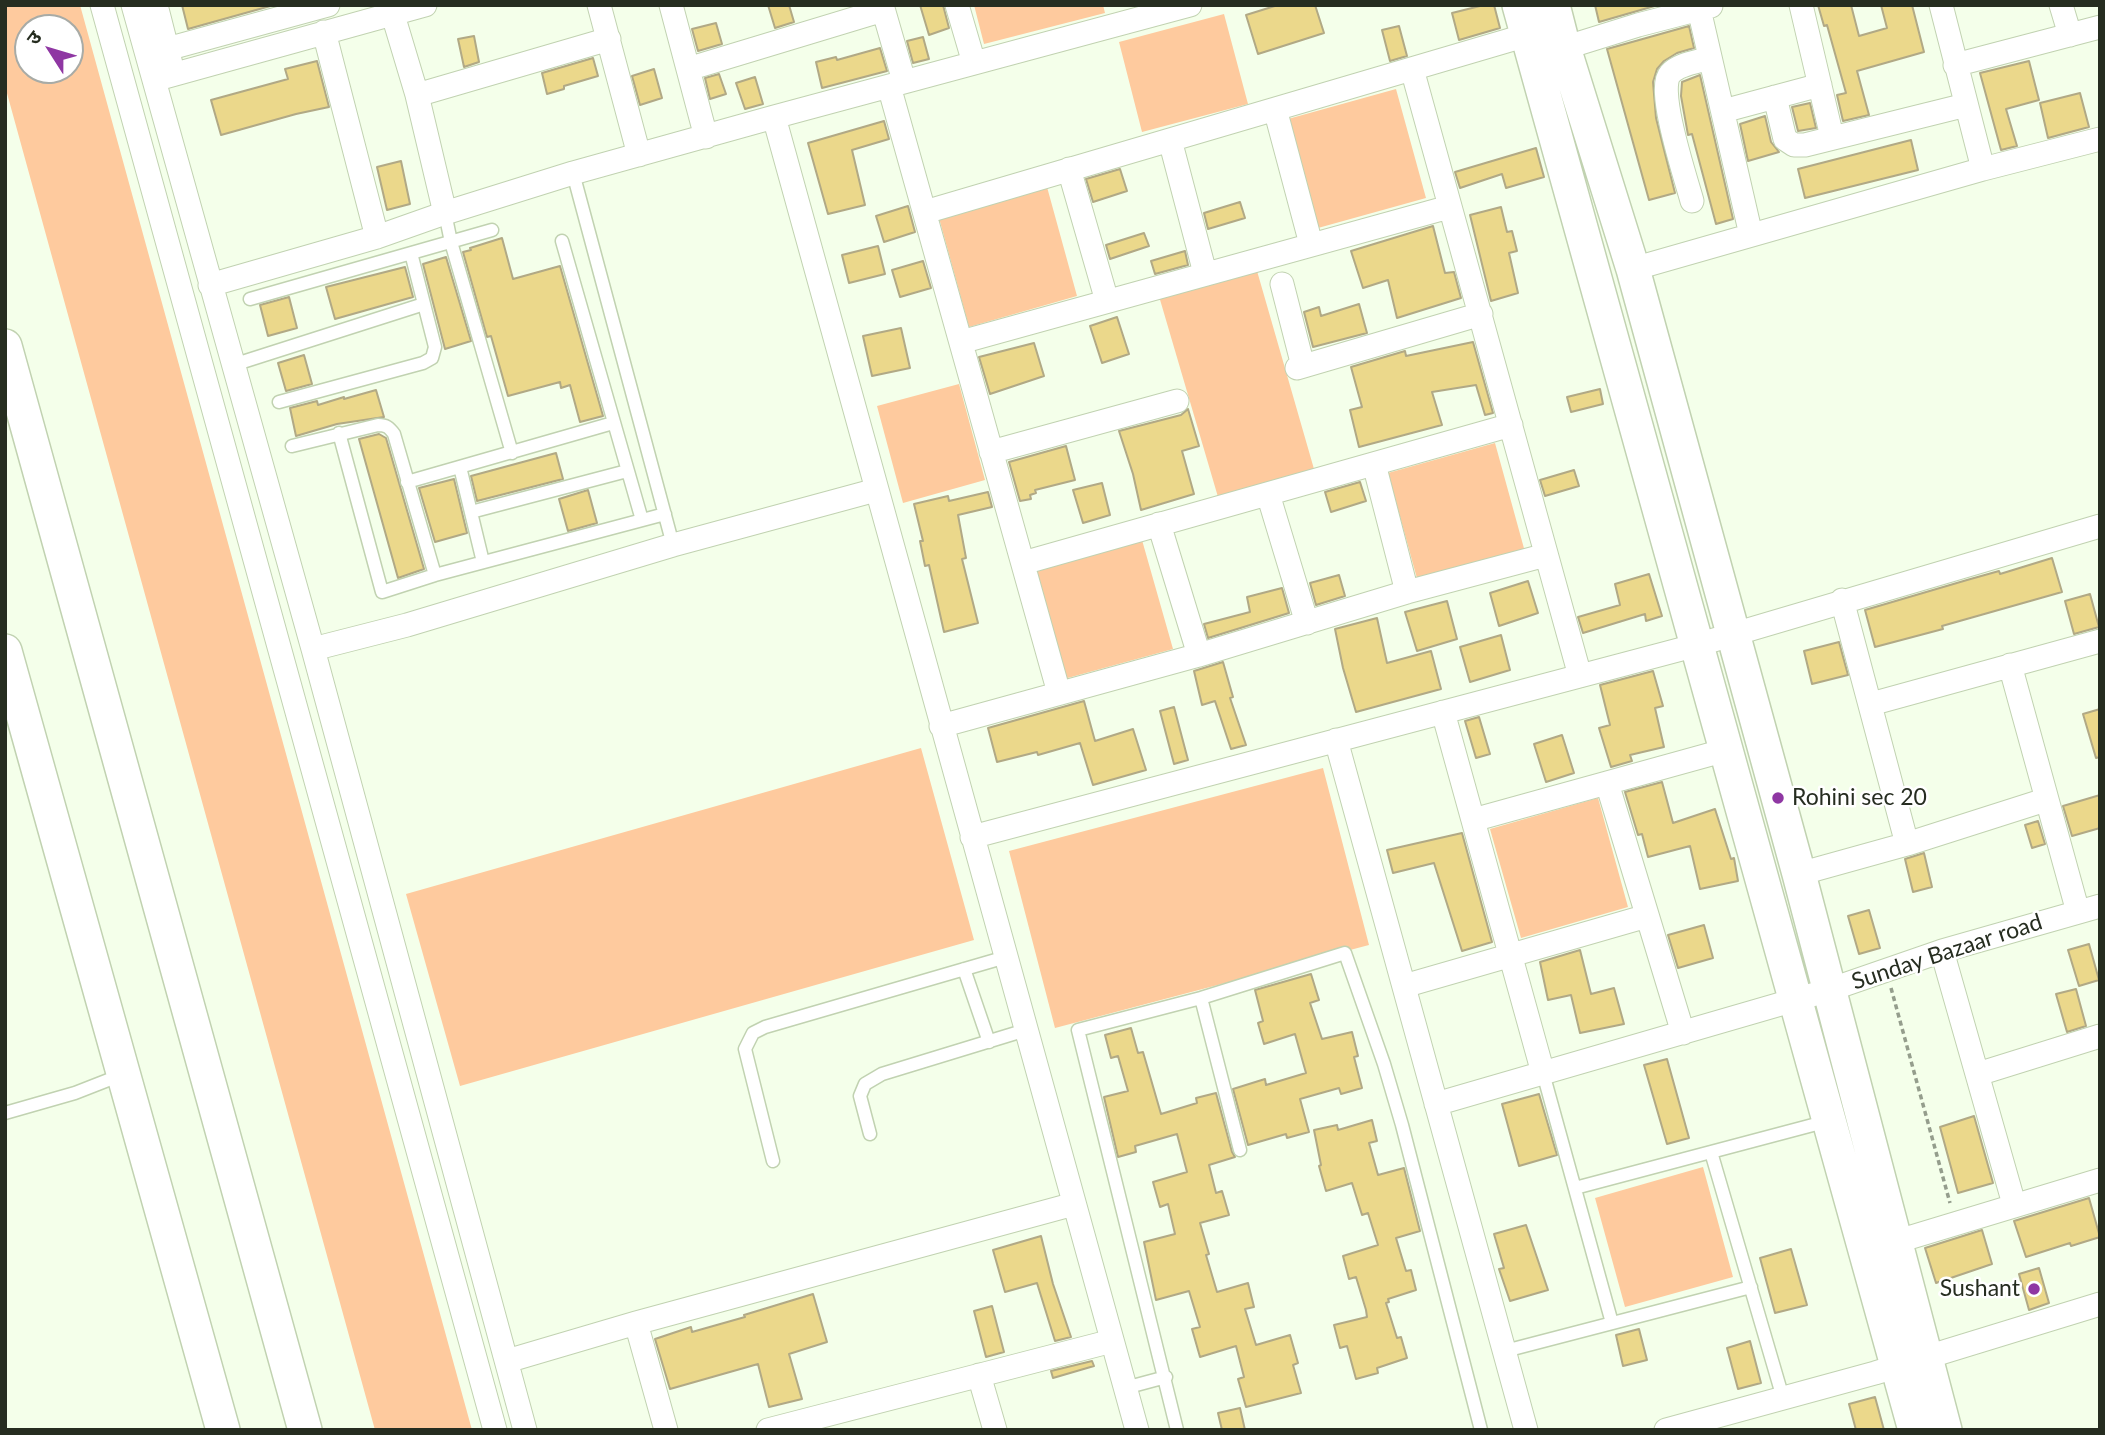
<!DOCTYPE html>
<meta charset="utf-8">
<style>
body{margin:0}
#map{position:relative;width:2105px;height:1435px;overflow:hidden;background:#f4ffea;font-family:Lato,"Noto Sans Devanagari",sans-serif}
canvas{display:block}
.frame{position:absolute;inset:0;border:7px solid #262d20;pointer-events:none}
.north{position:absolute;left:14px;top:14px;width:70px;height:70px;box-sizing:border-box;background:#fff;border:2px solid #a8aba6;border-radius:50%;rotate:307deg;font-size:19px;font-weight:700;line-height:28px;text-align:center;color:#262d20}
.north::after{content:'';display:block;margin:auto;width:24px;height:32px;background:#8f37a3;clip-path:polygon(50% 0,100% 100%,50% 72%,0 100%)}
</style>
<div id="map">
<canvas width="2105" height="1435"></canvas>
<div class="frame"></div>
<div class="north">उ</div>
</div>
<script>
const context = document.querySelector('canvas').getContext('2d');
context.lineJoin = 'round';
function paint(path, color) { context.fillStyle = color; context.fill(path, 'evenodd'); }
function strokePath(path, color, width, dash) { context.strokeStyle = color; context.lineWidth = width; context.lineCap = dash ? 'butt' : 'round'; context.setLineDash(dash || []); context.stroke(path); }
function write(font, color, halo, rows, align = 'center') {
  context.font = font + ' Lato,sans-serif'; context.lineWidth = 5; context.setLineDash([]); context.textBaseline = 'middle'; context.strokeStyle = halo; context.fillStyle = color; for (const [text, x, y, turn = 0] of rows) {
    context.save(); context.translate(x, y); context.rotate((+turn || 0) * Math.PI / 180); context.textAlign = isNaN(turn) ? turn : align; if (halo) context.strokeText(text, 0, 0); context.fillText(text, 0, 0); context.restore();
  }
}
paint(new Path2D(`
 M5,5H80L472,1430H375L5,86ZM28,28H70V70H28Z
 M974,5H1103L1105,13L984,44Z
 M1224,14L1248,104L1142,132L1119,42Z
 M1396,89L1426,198L1318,228L1288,119Z
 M1047,187L1077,296L969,327L939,218Z
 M1253,257L1314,469L1218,497L1156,286Z
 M959,384L985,480L903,503L877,406Z
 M1495,443L1525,552L1418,582L1388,473Z
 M1142,540L1173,649L1064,679L1034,570Z
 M921,748L974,940L460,1086L406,894Z
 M1323,768L1369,945L1055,1028L1009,851Z
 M1598,798L1628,907L1521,938L1490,829Z
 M1703,1167L1733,1277L1625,1307L1595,1198Z`), '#feca9e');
const building = new Path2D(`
 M182,5H274L188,29Z
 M768,5H789L794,22L775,28Z
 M920,5H943L949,28L929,35Z
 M1278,5H1315L1324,33L1258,54L1246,15Z
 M1484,5H1494L1500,28L1459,40L1452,13Z
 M1595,5H1658L1599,22Z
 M1818,5H1851L1859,36L1887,28L1881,5H1912L1924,52L1857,71L1869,115L1843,121L1837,95L1846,93L1827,25L1824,26Z
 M716,23L722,44L698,51L692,29Z
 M1399,26L1407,56L1390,61L1382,30Z
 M1689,26L1694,48L1677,53L1664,61L1657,69L1653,82L1656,118L1675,193L1649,200L1607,49Z
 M474,36L479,62L464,67L458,39Z
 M923,37L929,59L913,63L907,41Z
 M880,48L887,71L822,88L816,62L836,57L837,60Z
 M593,58L598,76L564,86V89L547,94L542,73Z
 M317,61L329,107L296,114L221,135L211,100L288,79L285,69Z
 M2029,61L2039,100L2006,109L2017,146L2001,150L1980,73Z
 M654,69L662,98L640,105L632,76Z
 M719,74L726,94L710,99L705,78Z
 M1700,75L1733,219L1716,224L1692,134L1688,135L1681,96L1682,82Z
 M755,77L763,104L745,109L736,83Z
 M2080,93L2089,127L2048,138L2040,103Z
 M1810,103L1816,128L1798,131L1792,107Z
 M1765,116L1771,142L1779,152L1748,161L1740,124Z
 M884,121L889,139L852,150L865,205L828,214L808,143Z
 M1911,140L1918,170L1805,198L1798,169Z
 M1536,148L1544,177L1506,188L1502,174L1460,188L1455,172Z
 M401,161L410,204L387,210L377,167Z
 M1120,169L1127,191L1093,202L1086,179Z
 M1240,202L1245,218L1208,229L1204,213Z
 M908,206L915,232L884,242L876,216Z
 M1501,207L1507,232L1512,231L1517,251L1509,253L1518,293L1491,301L1470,215Z
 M1433,226L1445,273L1454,272L1461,298L1397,318L1388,280L1363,288L1351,251Z
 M1144,233L1149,246L1110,259L1106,245Z
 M502,238L513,279L560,266L603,416L580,422L570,385L561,388L560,382L508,396L491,336L487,337L463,252L471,250L470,248Z
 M878,246L885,274L849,283L842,255Z
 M1185,251L1188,265L1155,274L1151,261Z
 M446,257L471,341L445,349L423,264Z
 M923,261L931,288L900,297L892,270Z
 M405,267L413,297L335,319L326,287Z
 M289,297L297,328L268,336L260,305Z
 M1359,304L1367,333L1313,347L1304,312L1319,307L1321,316Z
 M1117,317L1129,354L1102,363L1090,326Z
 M901,328L910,368L872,376L863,336Z
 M1473,342L1493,413L1485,415L1476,385L1432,392L1442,425L1359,447L1350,410L1362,407L1351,367L1405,351L1406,356Z
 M1034,343L1044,376L990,394L979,357Z
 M304,355L312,384L286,391L278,363Z
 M1600,389L1603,404L1571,412L1567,397Z
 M376,390L384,417L337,424L296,436L290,408L317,401L318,405L344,397V399Z
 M1188,409L1199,446L1182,451L1194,494L1141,510L1133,474L1119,431L1181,415Z
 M379,434L386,438L424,569L398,578L359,439Z
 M1066,446L1075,480L1035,490L1036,493L1030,495L1031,499L1020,501L1009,462Z
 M556,453L563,479L477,501L471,476Z
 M1574,470L1579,486L1545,496L1540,480Z
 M454,479L467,533L435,542L419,488Z
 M1360,482L1366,501L1331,512L1325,492Z
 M1102,483L1110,515L1083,523L1073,490Z
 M588,490L597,523L568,531L559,499Z
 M988,492L992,507L958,515L966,558L962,559L978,623L944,632L929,565L925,566L920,541H923L914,504L948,496L949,501Z
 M2052,558L2062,592L1942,626L1943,629L1875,647L1865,610L1967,580L1999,571L2000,574Z
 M1649,574L1662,616L1646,621L1645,614L1583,633L1578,617L1620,605L1615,584Z
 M1339,575L1345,596L1316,605L1310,583Z
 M1528,581L1538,613L1499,626L1490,593Z
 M1282,588L1289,613L1208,638L1204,624L1250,612L1247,597Z
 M2090,594L2099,627L2074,634L2065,601Z
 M1447,601L1457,639L1417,651L1405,612Z
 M1377,618L1387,663L1431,651L1441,689L1356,712L1343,668L1335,629Z
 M1501,635L1510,670L1470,682L1460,647Z
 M1839,642L1848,675L1812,684L1804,651Z
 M1223,662L1233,697L1230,698L1246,745L1231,749L1215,701L1202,705L1194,671Z
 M1653,671L1663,706L1655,708L1664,747L1630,755L1632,761L1611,767L1599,728L1610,725L1600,685Z
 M1084,701L1095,741L1133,729L1146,770L1093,785L1080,743L1038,755L1037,752L997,762L988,728Z
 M1174,707L1188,760L1174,764L1160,711Z
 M2100,709V757L2096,758L2083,714Z
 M1479,717L1490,754L1476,758L1465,721Z
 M1562,735L1574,773L1546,782L1534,744Z
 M1662,782L1673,823L1715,809L1731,859L1734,858L1738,881L1700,889L1690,846L1648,857L1642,834L1638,835L1625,792Z
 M2100,795V828L2072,836L2063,806Z
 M2038,821L2045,844L2032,848L2025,825Z
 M1462,833L1492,942L1462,951L1434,863L1393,873L1387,850Z
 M1924,853L1932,887L1913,892L1905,859Z
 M1869,910L1880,948L1859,954L1848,916Z
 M1704,925L1713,958L1678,968L1668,935Z
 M2089,944L2099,980L2079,986L2068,950Z
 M1580,950L1591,994L1614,988L1624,1024L1580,1033L1571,995L1548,1000L1540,962Z
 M1311,974L1319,1000L1310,1003L1322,1039L1352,1032L1358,1056L1354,1057L1362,1088L1341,1094L1339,1088L1300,1099L1309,1132L1287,1138L1286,1134L1248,1145L1233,1089L1265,1079L1266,1085L1306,1073L1295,1034L1264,1044L1258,1023L1263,1021L1255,990Z
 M2076,989L2086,1026L2067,1032L2056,994Z
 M1131,1028L1138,1053L1143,1052L1161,1114L1197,1103L1196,1098L1216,1093L1232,1152L1235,1157L1209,1165L1216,1193L1222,1191L1229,1215L1200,1223L1209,1254L1206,1255L1217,1292L1248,1283L1254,1307L1245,1309L1256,1345L1290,1335L1298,1363L1293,1365L1301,1393L1246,1407L1238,1379L1244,1377L1236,1346L1200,1357L1192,1329L1200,1327L1189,1291L1156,1300L1144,1242L1175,1234L1168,1204L1160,1207L1153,1182L1187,1172L1177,1134L1135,1146L1136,1152L1118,1157L1104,1097L1128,1091L1118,1056L1111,1058L1105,1035Z
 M1667,1059L1689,1138L1667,1144L1644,1065Z
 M1539,1094L1557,1155L1519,1166L1502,1104Z
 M1974,1116L1993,1183L1958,1193L1940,1127Z
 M1372,1120L1377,1141L1369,1143L1378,1175L1404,1168L1420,1231L1396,1238L1406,1271L1411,1270L1416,1290L1388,1299L1389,1302L1386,1303L1397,1338L1401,1337L1407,1358L1377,1368L1378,1373L1356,1379L1347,1346L1340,1348L1334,1325L1367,1317L1366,1310L1356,1277L1349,1279L1343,1256L1378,1245L1368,1213L1362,1215L1352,1183L1326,1191L1319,1166L1321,1165L1314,1130L1337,1125L1338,1130Z
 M2089,1198L2100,1237L2071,1246L2070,1243L2026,1257L2014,1221Z
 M1526,1225L1548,1290L1510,1301L1499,1269L1504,1268L1494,1234Z
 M1982,1230L1992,1264L1936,1283L1925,1248Z
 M1041,1236L1053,1284L1071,1337L1055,1341L1037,1283L1005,1292L993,1250Z
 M1791,1249L1807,1305L1775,1313L1760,1258Z
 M2039,1268L2049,1303L2029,1310L2019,1274Z
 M813,1294L827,1342L789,1354L802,1399L769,1407L758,1364L670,1389L655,1339L691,1327L692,1332L745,1317L744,1315Z
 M992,1306L1004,1352L986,1357L974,1311Z
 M1639,1329L1647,1360L1623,1366L1616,1335Z
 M1750,1341L1761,1383L1738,1389L1727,1348Z
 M1092,1361L1094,1366L1053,1378L1051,1371Z
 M1875,1397L1884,1430H1856L1849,1404Z
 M1240,1408L1245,1430H1222L1218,1413Z`);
paint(building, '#ebd88b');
strokePath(building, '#b1a985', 2);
const lane = new Path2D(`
 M573,173L673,545
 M445,213L451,242L512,453
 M562,241L642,520
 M250,299L492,230
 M233,365L424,304
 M279,402L423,363L432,358L435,347L411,253
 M339,433L382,592L435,575L665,514
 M292,446L378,425C386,425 389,427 394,434L435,575
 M460,467L483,562
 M407,482L613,423
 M471,512L627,471
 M964,969L989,1042
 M1201,998L1240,1150
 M1543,1073L1612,1323
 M5,1113L75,1093L121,1075
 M870,1134L860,1096L865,1084L882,1074L1026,1030
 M1711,1152L1783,1398
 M773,1161L745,1049L753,1033L765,1027L1006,957
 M1575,1188L1828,1121
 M1505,1351L1751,1287
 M1125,1388L1166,1377
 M1177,1430L1078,1030L1201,998L1345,953L1384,1064L1402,1125L1481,1430`);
const street = new Path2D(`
 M102,5L495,1430
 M133,5L313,649L525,1430
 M156,5L171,64
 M390,5L417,95L445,213
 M599,5L639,155
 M671,5L706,137
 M882,5L904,81
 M957,5L974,63
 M1801,5L1832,137
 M1941,5L1983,169
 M2061,5L2070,35
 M1699,9L1751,235
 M324,32L377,237
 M1564,48L1638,25L1711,6
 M167,49L328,5
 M1955,65L2100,27
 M688,69L883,10
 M1412,69L1580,676
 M154,80L425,5
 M889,86L1059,693
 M417,95L609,39
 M1775,97L1785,139L1794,145H1805L1966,105
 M1275,109L1311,244
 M1723,111L1820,85
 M774,117L1137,1430
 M1170,140L1205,273
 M1069,169L1107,301
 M1692,201C1686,179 1656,89 1670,74C1678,64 1698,62 1710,58
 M925,212L1527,35
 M1633,269L1983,169L2100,139
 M1282,284L1303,366
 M210,285L377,237L445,213L573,173L774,117L1190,5
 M961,342L1449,207
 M1297,368L1481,314
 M991,452L1177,401
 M1374,464L1407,592
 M1268,494L1307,623
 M1159,524L1199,655
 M1023,563L1511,425
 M1842,600L1907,844
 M313,649L407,625L673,545L876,490
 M2010,665L2078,912
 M1871,704L2100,641
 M1443,712L1543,1073
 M941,726L1199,655L1407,592L1546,555
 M1336,740L1526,1430
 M1607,783L1683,1033
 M1473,820L1726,750
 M972,837L1697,645L2100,526
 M1799,874L1907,844L2045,800
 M1942,951L2014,1204
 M1404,986L1647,916
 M1978,1074L2100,1036
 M1436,1104L1829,990L1942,951L2100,906
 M1895,1242L2100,1180
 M636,1323L666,1430
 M507,1361L636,1323L1074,1204
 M979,1375L995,1430
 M768,1430L1112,1341
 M1666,1430L1875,1373L2100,1304`);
const secondary = new Path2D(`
 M1519,5L1915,1430
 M1553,5L1564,48L1633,269L1799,874L1945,1430
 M5,346L305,1430
 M5,651L223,1430`);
strokePath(lane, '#c1d2b1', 15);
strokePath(street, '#c1d2b1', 25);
strokePath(secondary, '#c1d2b1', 36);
strokePath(new Path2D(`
 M1891,988L1950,1203`), '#949d8c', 3.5, [5, 3.5]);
strokePath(lane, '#fff', 12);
strokePath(street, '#fff', 23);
strokePath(secondary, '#fff', 33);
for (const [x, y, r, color] of [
 [1778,798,7,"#8f37a3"],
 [2034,1289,7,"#8f37a3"]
]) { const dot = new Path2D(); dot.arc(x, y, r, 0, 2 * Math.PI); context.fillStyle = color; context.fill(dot); strokePath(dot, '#fff', 2.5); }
write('23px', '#262d20', '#fff', [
 ["Rohini sec 20",1792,798],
 ["Sushant",2020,1289,"right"]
], 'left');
write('23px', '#262d20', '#fff', [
 ["Sunday Bazaar road",1947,952,-18]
]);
</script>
